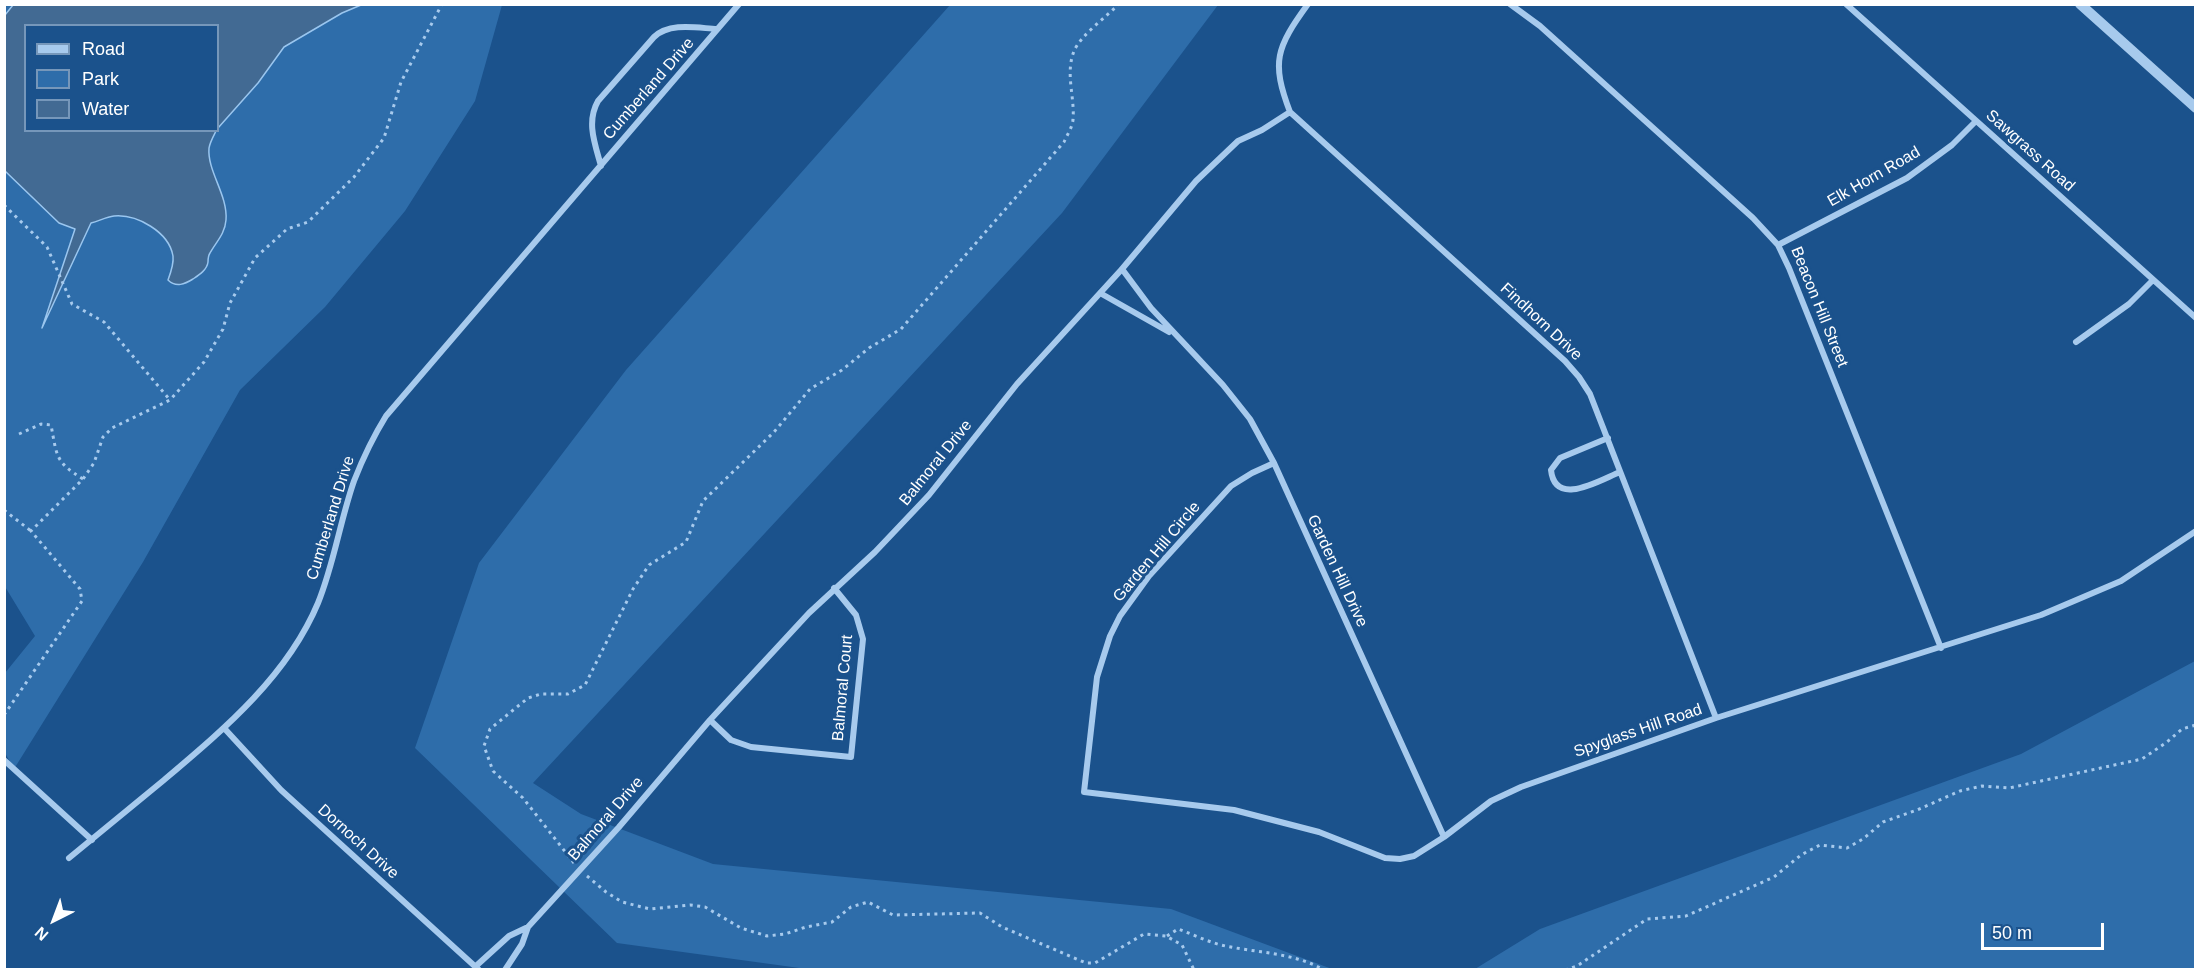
<!DOCTYPE html>
<style>
body{margin:0}
#map{position:relative;width:2200px;height:974px;overflow:hidden;background:#1b528c;font-family:Arial,sans-serif}
canvas{display:block}
.frame{position:absolute;inset:0;border:6px solid #fff;pointer-events:none}
.legend{position:absolute;left:24px;top:24px;width:195px;height:108px;box-sizing:border-box;background:#1b528c;border:2px solid #7697ba;margin:0;padding:8px 10px;list-style:none;font-size:18px;color:#fff}
.legend li{display:flex;align-items:center;gap:12px;height:30px}
.legend b{width:30px;border:2px solid #7697ba}
.north{position:absolute;left:24px;top:890px;width:60px;height:60px;-webkit-text-stroke:4px #1b528c;paint-order:stroke;rotate:222deg;font-size:16px;font-weight:700;line-height:24px;text-align:center;color:#fff}
.north::after{content:'';display:block;margin:auto;width:21px;height:27px;background:#fff;clip-path:polygon(50% 0,100% 100%,50% 72%,0 100%)}
.scale{position:absolute;left:1981px;top:923px;width:123px;height:27px;box-sizing:border-box;border:3px solid #fff;border-top:0;padding-left:8px;font-size:18px;line-height:21px;white-space:nowrap;color:#fff;-webkit-text-stroke:4px #1b528c;paint-order:stroke}
</style>
<div id="map">
<canvas width="2200" height="974"></canvas>
<div class="frame"></div>
<ul class="legend">
<li><b style="height:8px;background:#a7caed"></b>Road</li>
<li><b style="height:16px;background:#2e6daa"></b>Park</li>
<li><b style="height:16px;background:#426a93"></b>Water</li>
</ul>
<div class="north">N</div>
<div class="scale">50 m</div>
</div>
<script>
const context = document.querySelector('canvas').getContext('2d');
context.lineJoin = 'round';
function paint(path, color) { context.fillStyle = color; context.fill(path, 'evenodd'); }
function strokePath(path, color, width, dash) { context.strokeStyle = color; context.lineWidth = width; context.lineCap = dash ? 'butt' : 'round'; context.setLineDash(dash || []); context.stroke(path); }
function write(font, color, halo, rows, align = 'center') {
  context.font = font + ' Arial,sans-serif'; context.lineWidth = 6; context.setLineDash([]); context.textBaseline = 'middle'; context.strokeStyle = halo; context.fillStyle = color; for (const [text, x, y, turn = 0] of rows) {
    context.save(); context.translate(x, y); context.rotate((+turn || 0) * Math.PI / 180); context.textAlign = isNaN(turn) ? turn : align; if (halo) context.strokeText(text, 0, 0); context.fillText(text, 0, 0); context.restore();
  }
}
paint(new Path2D(`
 M5,5H502L475,101L405,211L325,307L240,390L143,562L14,769L5,753V673L35,636L4,585ZM26,26H218V130H26Z
 M950,5H1218L1062,213L533,783L581,814L713,864L1171,909L1332,969L814,970L617,943L415,748L479,563L626,370Z
 M2195,661V969H1475L1540,929L2021,754Z`), '#2e6daa');
const water = new Path2D(`
 M13,5V4L361,5L342,13L284,47L258,83L218,128V26H26V130L216,131C214,135 210,142 209,148C207,171 228,195 226,220C225,234 216,242 210,253C208,256 208,258 208,262C207,270 199,275 193,279C185,284 176,288 168,280C171,272 174,264 173,256C169,232 137,214 114,216C106,217 99,221 91,223L42,328L75,229L59,223L5,171V15Z`);
paint(water, '#426a93');
strokePath(water, '#9ac6ef', 1.5);
strokePath(new Path2D(`
 M4,205L47,247L72,304L104,322L170,400
 M19,434L41,424L51,425C57,456 55,462 83,479
 M4,510L31,531
 M4,715L82,601L80,589L31,531L83,479L94,463L103,437L112,428L170,400L204,362L223,329L230,303L255,258L287,229L308,222L354,177L384,138L401,82L442,4
 M574,863L523,798L493,771L484,746L490,729L528,698L541,694H568L585,685L633,589L649,565L686,542L703,501L774,432L810,389L842,370L869,348L901,329L1064,142C1067,135 1072,128 1073,120C1075,97 1065,74 1074,51C1081,35 1106,17 1119,4
 M587,876L606,892L622,902L650,909L690,905L705,907L741,928L767,936L785,934L806,927L832,922L851,907L868,902L893,915L980,913L1002,927L1086,963H1095L1144,934L1166,936L1182,945L1194,970
 M1167,936L1178,929C1192,934 1206,941 1221,945C1255,953 1293,952 1324,970
 M1565,970L1577,966L1647,919L1686,916L1774,877L1801,855L1820,845L1847,848L1863,839L1883,822L1917,810L1960,791L1982,786L2009,788L2142,759L2167,742L2182,729L2196,725`), '#a7caed', 3, [3, 4.5]);
strokePath(new Path2D(`
 M1510,4L1540,26L1753,218L1778,245L1789,268L1941,648
 M1846,4L2196,318
 M1290,112L1565,361L1579,377L1590,394L1716,718
 M601,166C595,144 586,122 598,101L654,37C670,22 697,28 717,29
 M1778,245L1907,178L1952,145L1976,121
 M1122,269L1151,308L1223,385L1250,419L1274,463L1444,837
 M1100,293L1169,332
 M2076,342L2129,304L2153,280
 M1608,438L1560,458L1551,470C1555,508 1600,480 1620,472
 M1274,463L1252,473L1231,486L1149,576L1120,616L1110,636L1097,677L1084,792L1234,810L1319,832L1385,858L1400,859L1414,856L1444,837L1491,801L1521,787L1716,718L2041,615L2121,581L2196,531
 M710,720L731,740L751,747L851,757L863,639L856,615L834,588
 M224,728L281,790L479,970
 M4,760L92,840
 M69,858C101,832 132,806 164,780C223,730 287,677 318,603C334,564 340,521 354,481C363,458 373,437 386,416L739,4
 M476,966L509,936L528,927L619,827L710,720L809,613L875,552L929,495L1017,384L1122,269L1196,181L1238,141L1262,130L1290,112C1271,62 1276,48 1308,4
 M505,970L522,944L528,927`), '#a7caed', 6);
strokePath(new Path2D(`
 M2080,4L2196,108`), '#a7caed', 10);
write('16px', '#fff', '#1b528c', [
 ["Cumberland Drive",649,89,-49],
 ["Sawgrass Road",2030,151,42],
 ["Elk Horn Road",1874,177,-30],
 ["Beacon Hill Street",1819,307,68],
 ["Findhorn Drive",1541,322,43],
 ["Balmoral Drive",936,463,-51],
 ["Cumberland Drive",331,518,-73],
 ["Garden Hill Circle",1157,552,-50],
 ["Garden Hill Drive",1337,571,65],
 ["Balmoral Court",843,688,-85],
 ["Spyglass Hill Road",1638,731,-19],
 ["Balmoral Drive",606,819,-49],
 ["Dornoch Drive",358,842,42]
]);
</script>
